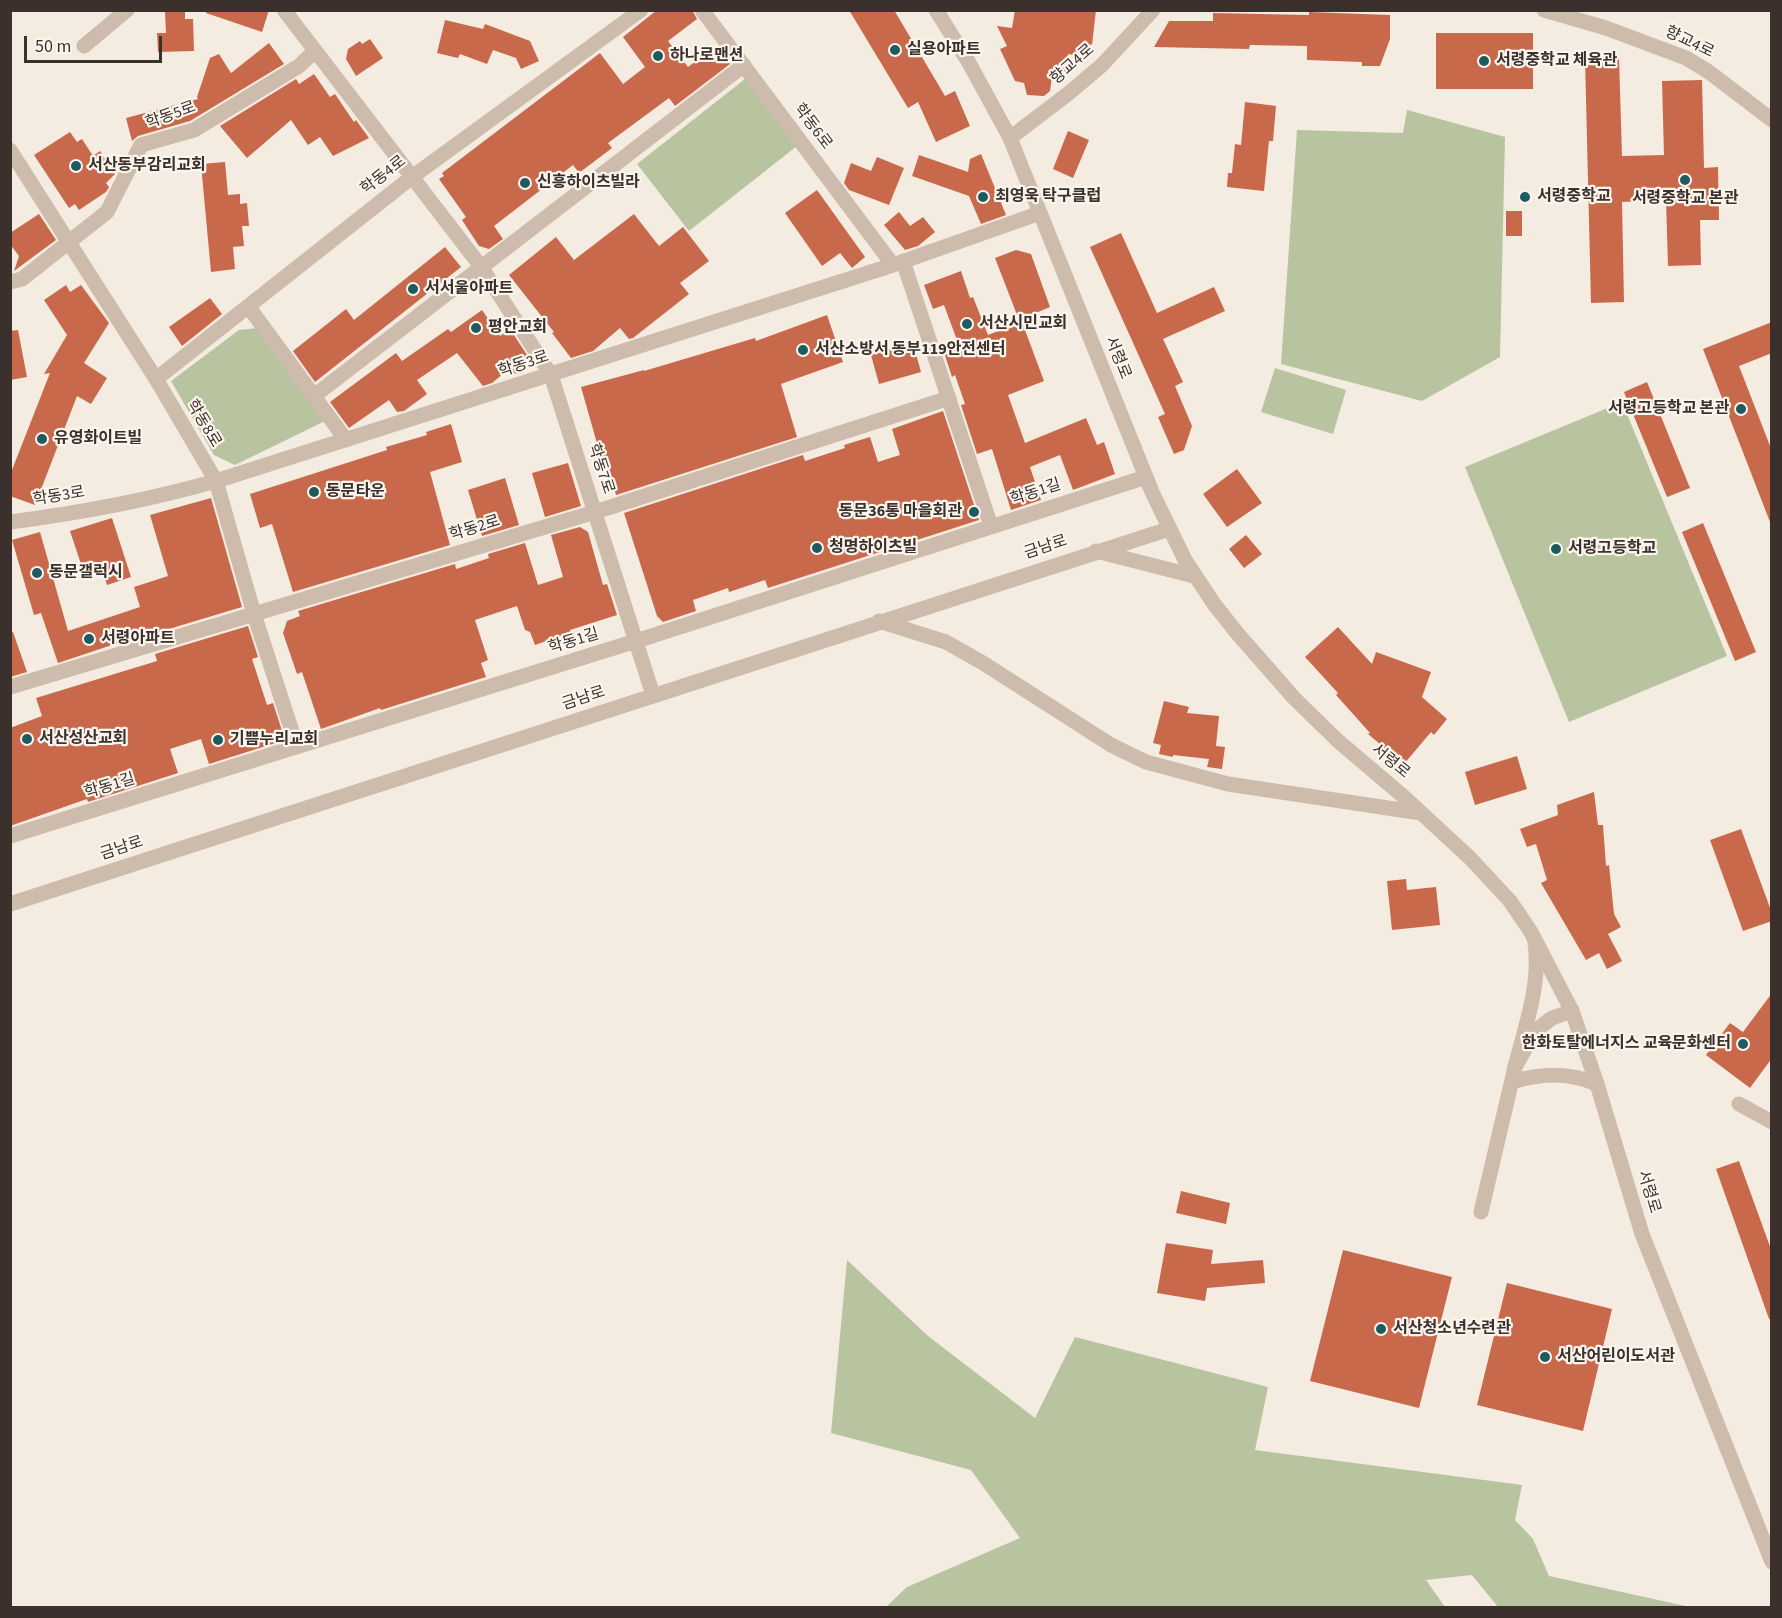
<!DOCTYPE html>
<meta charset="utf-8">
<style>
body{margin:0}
#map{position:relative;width:1782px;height:1618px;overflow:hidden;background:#f4ebe1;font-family:"Source Sans 3",sans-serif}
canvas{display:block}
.frame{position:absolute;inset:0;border:12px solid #3b302b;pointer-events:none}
.scale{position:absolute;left:24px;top:36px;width:138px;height:27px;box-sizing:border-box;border:3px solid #3b302b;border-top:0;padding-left:8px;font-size:18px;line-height:21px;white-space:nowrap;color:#3b302b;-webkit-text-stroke:4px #fbf5ee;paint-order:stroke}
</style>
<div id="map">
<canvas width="1782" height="1618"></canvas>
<div class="frame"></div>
<div class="scale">50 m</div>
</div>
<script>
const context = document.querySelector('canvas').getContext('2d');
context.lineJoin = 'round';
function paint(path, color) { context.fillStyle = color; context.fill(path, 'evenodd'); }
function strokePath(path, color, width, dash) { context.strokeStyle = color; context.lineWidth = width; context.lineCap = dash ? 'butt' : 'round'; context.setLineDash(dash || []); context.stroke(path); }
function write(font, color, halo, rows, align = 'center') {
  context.font = font + ' "Source Sans 3","Noto Sans KR",sans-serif'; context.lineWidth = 4.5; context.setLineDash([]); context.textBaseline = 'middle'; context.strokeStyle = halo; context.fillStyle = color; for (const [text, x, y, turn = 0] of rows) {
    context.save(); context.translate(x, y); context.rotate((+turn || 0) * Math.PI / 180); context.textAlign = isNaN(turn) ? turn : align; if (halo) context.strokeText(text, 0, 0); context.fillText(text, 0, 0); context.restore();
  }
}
paint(new Path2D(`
 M745,79L797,146L689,231L637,164Z
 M1407,110L1505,137L1500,357L1422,401L1281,364L1297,130L1403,133Z
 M257,328L327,420L235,465L214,455L171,381L239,330Z
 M1275,368L1346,390L1333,434L1261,412Z
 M1622,402L1727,656L1569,722L1465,467Z
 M847,1260L928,1336L1035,1418L1075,1337L1268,1387L1255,1450L1522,1485L1515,1520L1533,1539L1549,1576L1690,1607H1498L1472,1575L1426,1580L1445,1607H886L907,1587L1020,1538L971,1470L831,1433Z`), '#b8c4a0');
paint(new Path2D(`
 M206,10H269L262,32L206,13Z
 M657,10H692L697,19L668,41L688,67L716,46L730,64L675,106L669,98L608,143L612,148L579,173L573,165L494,226L503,239L489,249L479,246L462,220L466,217L439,179L444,176L442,173L600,53L623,84L645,67L623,37Z
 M849,10H894L945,96L955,91L970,126L936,142L918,102L908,108Z
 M1015,10H1096L1092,45L1090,44L1089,49H1087L1086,57L1068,54L1066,72L1053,70L1050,91L1044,96L1027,95L1024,83L1015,81L1000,49L1007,46L997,26L1012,28Z
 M185,11V19H193L194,51L158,52L157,33H166L165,12Z
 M1309,12L1390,15V39L1380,66H1362V62L1307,60V46L1250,45L1249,49L1154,47L1169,21H1213V13L1309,15Z
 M445,20L483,29L485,24L530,41L539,61L521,69L516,58L493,50L487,64L460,54L458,58L437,53Z
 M1436,33H1533V89H1436Z
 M370,39L383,58L356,76L346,59L348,49L360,41L362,44Z
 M269,43L284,64L190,121L138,136L132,141L126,118L198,99L197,97L210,58L219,54L231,73Z
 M1619,57L1622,156L1664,155L1662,81L1702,80L1704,168L1718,167L1719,220H1700L1701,265L1668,266L1666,200L1622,202L1624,302L1591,303L1585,58Z
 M314,74L330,97L335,94L354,122L356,120L369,138L333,156L320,137L308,145L291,120L247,158L220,126L296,79L299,84Z
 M1245,102L1276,106L1273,141H1269L1264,191L1227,187L1228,173H1232L1235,144L1241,145Z
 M1068,131L1089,140L1073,178L1053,169Z
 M70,132L77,142L82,139L93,156L100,151L115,174L106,183L109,187L106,192L79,210L75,204L69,208L34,155Z
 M981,154L1006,215L981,224L969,196L912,176L919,155L968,172L970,159Z
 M877,157L904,168L889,205L849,190L844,183L851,163L871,171Z
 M225,162L228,195L240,194V204L247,203L249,226H242L244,246L233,247L235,269L211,272L201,164Z
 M817,190L865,257L852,268L840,253L822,266L785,213Z
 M1506,211H1522V236H1506Z
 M899,212L910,226L923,217L935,232L918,246L905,250L884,225Z
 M39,214L56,240L14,271L19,256L10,244V233Z
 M634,214L659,246L683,227L709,261L680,283L689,294L633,338L629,339L620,328L593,351L571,358L552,333L554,332L509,275L556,237L574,260Z
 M1121,233L1157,313L1214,287L1225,311L1163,339L1183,382L1175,386L1192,426L1184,450L1174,454L1158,417L1165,414L1090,247Z
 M445,247L461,267L315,382L293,351L346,309L354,320Z
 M1016,250L1031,254L1050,307L1019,320L995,258Z
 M961,271L970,298L973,297L988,335L1022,322L1044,381L1008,395L1025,443L1086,418L1097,445L1104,442L1115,474L1073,490L1060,455L1030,467L1041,500L1011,510L992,449L977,454L961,405L965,404L955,375L952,377L942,346L957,340L944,305L933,309L924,285Z
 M66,285L70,292L81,285L109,323L84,363L107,378L91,404L77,396L35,505L10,496V475L50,373L44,374L67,335L44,300Z
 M210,298L222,314L182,346L169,327Z
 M482,310L500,336L510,329L533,364L522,373L503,374L492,383L483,386L457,353L417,380L427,394L404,411L397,412L389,400L349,428L330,402L396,353L402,361L448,329L451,332Z
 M827,315L843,362L781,384L797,437L616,495L614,487L610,489L581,387L644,370V371L755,338L756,341Z
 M1772,322V353L1739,366L1772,451L1770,522L1703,349Z
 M18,330L27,377L10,380V331Z
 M913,343L921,372L879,384L871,355Z
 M1647,382L1690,488L1667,497L1624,392Z
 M943,411L979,520L768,588L765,580L729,592L728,588L693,600L696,611L663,622L657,616L624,513L803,455L805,461L845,448L844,445L870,437L878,462L900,455L892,429Z
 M451,424L462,462L430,472L450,545L293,592L272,524L260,528L250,494L387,450L386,447L427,435L426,432Z
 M568,463L581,506L545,517L532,473Z
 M1237,469L1262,503L1227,527L1203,494Z
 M505,478L519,525L482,536L468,490Z
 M211,498L242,607L149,635L148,633L58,663L41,613L34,615L12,540L40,532L68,631L140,607L134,587L168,576L150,515Z
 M112,518L131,577L107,585L101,567L84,573L70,531Z
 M1703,523L1756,652L1735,661L1682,532Z
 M580,527L588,532L603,585L607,584L617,615L570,630L571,632L535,645L530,632L525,630L517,606L475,620L488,660L481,663L486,677L381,710L380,708L321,729L302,672L297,674L283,633L287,621L300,616L298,611L455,564L456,569L489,558L488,554L525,543L538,585L563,577L551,535Z
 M1246,535L1262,554L1244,568L1229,549Z
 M248,626L258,657L252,659L267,705L273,703L285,740L209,764L201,739L170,749L178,773L88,802L87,799L10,826V728L42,716L36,698L157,661L155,654Z
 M1338,627L1372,664L1376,652L1431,672L1422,697L1447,719L1434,735L1431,732L1404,764L1368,734L1370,733L1336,695L1338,693L1305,657Z
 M10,632H13L27,672L10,677Z
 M1164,701L1189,707L1187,713L1219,716L1216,746L1225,747L1222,769L1207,767L1209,759L1173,755V757L1159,754L1161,745L1153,743Z
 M1517,756L1527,789L1475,805L1465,772Z
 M1594,792L1598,825H1603L1606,866L1609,865L1614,914L1621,927L1608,934L1622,961L1607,969L1599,953L1586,960L1541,883L1547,880L1536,844L1527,847L1520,829L1558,815L1557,805Z
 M1741,829L1772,913V921L1743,931L1710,840Z
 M1406,879L1407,890L1436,887L1440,925L1392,930L1387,881Z
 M1772,993V1058L1750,1088L1706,1055L1730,1023L1743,1032Z
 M1739,1161L1772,1252V1319H1769L1716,1169Z
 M1181,1191L1230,1203L1226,1224L1176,1213Z
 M1166,1243L1213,1250L1211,1264L1263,1260L1265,1283L1207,1288L1205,1301L1157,1293Z
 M1343,1250L1452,1277L1419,1408L1310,1381Z
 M1507,1283L1612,1309L1583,1431L1477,1405Z`), '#c8694b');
strokePath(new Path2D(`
 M284,10L482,268L551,375L653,695
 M702,10L893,265
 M1544,10L1606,28L1686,58L1709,72L1772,120
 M84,46L127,10
 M1010,138L1069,93L1102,65L1153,10
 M10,150L156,379L216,481L254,614L297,747
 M903,261L991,526
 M10,282L22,279L107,212L141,145L194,130L299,66L315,51
 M248,306L346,440
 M156,379L412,177L641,10
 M314,396L744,65
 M10,522C80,513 149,500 216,481L893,265L1040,213
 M10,687L595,512L949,398
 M10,836L636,641L1146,477
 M1739,1104L1772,1122
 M1481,1212L1515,1067L1535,1031L1552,1018L1572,1011`), '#cdbbac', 15);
strokePath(new Path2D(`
 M936,10L968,61L1010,138L1152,492L1185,560L1214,604L1237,633L1294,698L1337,740L1404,797L1470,858L1510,901L1531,932L1572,1011L1597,1084L1642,1234L1772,1562
 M1096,551L1194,576
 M879,621L946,642L983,663L1111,745L1146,762L1228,784L1421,813
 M10,904L1169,529
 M1515,1067C1525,1027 1541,984 1535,943
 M1512,1082C1541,1073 1568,1072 1597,1084`), '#cdbbac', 15);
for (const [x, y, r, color] of [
 [895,50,6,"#1f5a5e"],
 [658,56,6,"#1f5a5e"],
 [1484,61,6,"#1f5a5e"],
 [76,166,6,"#1f5a5e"],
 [1685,180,6,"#1f5a5e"],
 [525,183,6,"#1f5a5e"],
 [983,197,6,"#1f5a5e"],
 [1525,197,6,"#1f5a5e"],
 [413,289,6,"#1f5a5e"],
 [967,324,6,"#1f5a5e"],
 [476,328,6,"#1f5a5e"],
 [803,350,6,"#1f5a5e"],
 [1741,409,6,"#1f5a5e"],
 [42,439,6,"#1f5a5e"],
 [314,492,6,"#1f5a5e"],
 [974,512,6,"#1f5a5e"],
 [817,548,6,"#1f5a5e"],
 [1556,549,6,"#1f5a5e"],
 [37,573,6,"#1f5a5e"],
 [89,639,6,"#1f5a5e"],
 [27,739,6,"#1f5a5e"],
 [218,740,6,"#1f5a5e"],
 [1743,1044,6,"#1f5a5e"],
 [1381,1329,6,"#1f5a5e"],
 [1545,1357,6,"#1f5a5e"]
]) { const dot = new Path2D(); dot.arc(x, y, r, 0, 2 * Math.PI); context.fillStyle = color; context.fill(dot); strokePath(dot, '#fbf5ee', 2); }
write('16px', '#3b302b', '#fbf5ee', [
 ["향교4로",1689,43,26],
 ["향교4로",1073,65,-41],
 ["학동5로",171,116,-20],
 ["학동6로",812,127,53],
 ["학동4로",384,176,-38],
 ["서령로",1117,358,68],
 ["학동3로",524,365,-18],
 ["학동8로",203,424,59],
 ["학동7로",600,469,72],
 ["학동1길",1036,493,-18],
 ["학동3로",59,497,-9],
 ["학동2로",475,529,-17],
 ["금남로",1046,548,-18],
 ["학동1길",574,642,-17],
 ["금남로",584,699,-18],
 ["서령로",1390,762,39],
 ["학동1길",110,787,-17],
 ["금남로",122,849,-18],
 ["서령로",1648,1192,73]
]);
write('bold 16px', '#3b302b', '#fbf5ee', [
 ["실용아파트",907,50],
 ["하나로맨션",670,56],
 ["서령중학교 체육관",1496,61],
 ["서산동부감리교회",88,166],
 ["신흥하이츠빌라",537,183],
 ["최영욱 탁구클럽",995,197],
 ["서령중학교",1537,197],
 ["서령중학교 본관",1685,199,"center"],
 ["서서울아파트",425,289],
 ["서산시민교회",979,324],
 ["평안교회",488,328],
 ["서산소방서 동부119안전센터",815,350],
 ["서령고등학교 본관",1729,409,"right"],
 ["유영화이트빌",54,439],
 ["동문타운",326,492],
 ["동문36통 마을회관",962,512,"right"],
 ["청명하이츠빌",829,548],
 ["서령고등학교",1568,549],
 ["동문갤럭시",49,573],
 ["서령아파트",101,639],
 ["서산성산교회",39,739],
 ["기쁨누리교회",230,740],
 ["한화토탈에너지스 교육문화센터",1731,1044,"right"],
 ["서산청소년수련관",1393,1329],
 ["서산어린이도서관",1557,1357]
], 'left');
</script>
